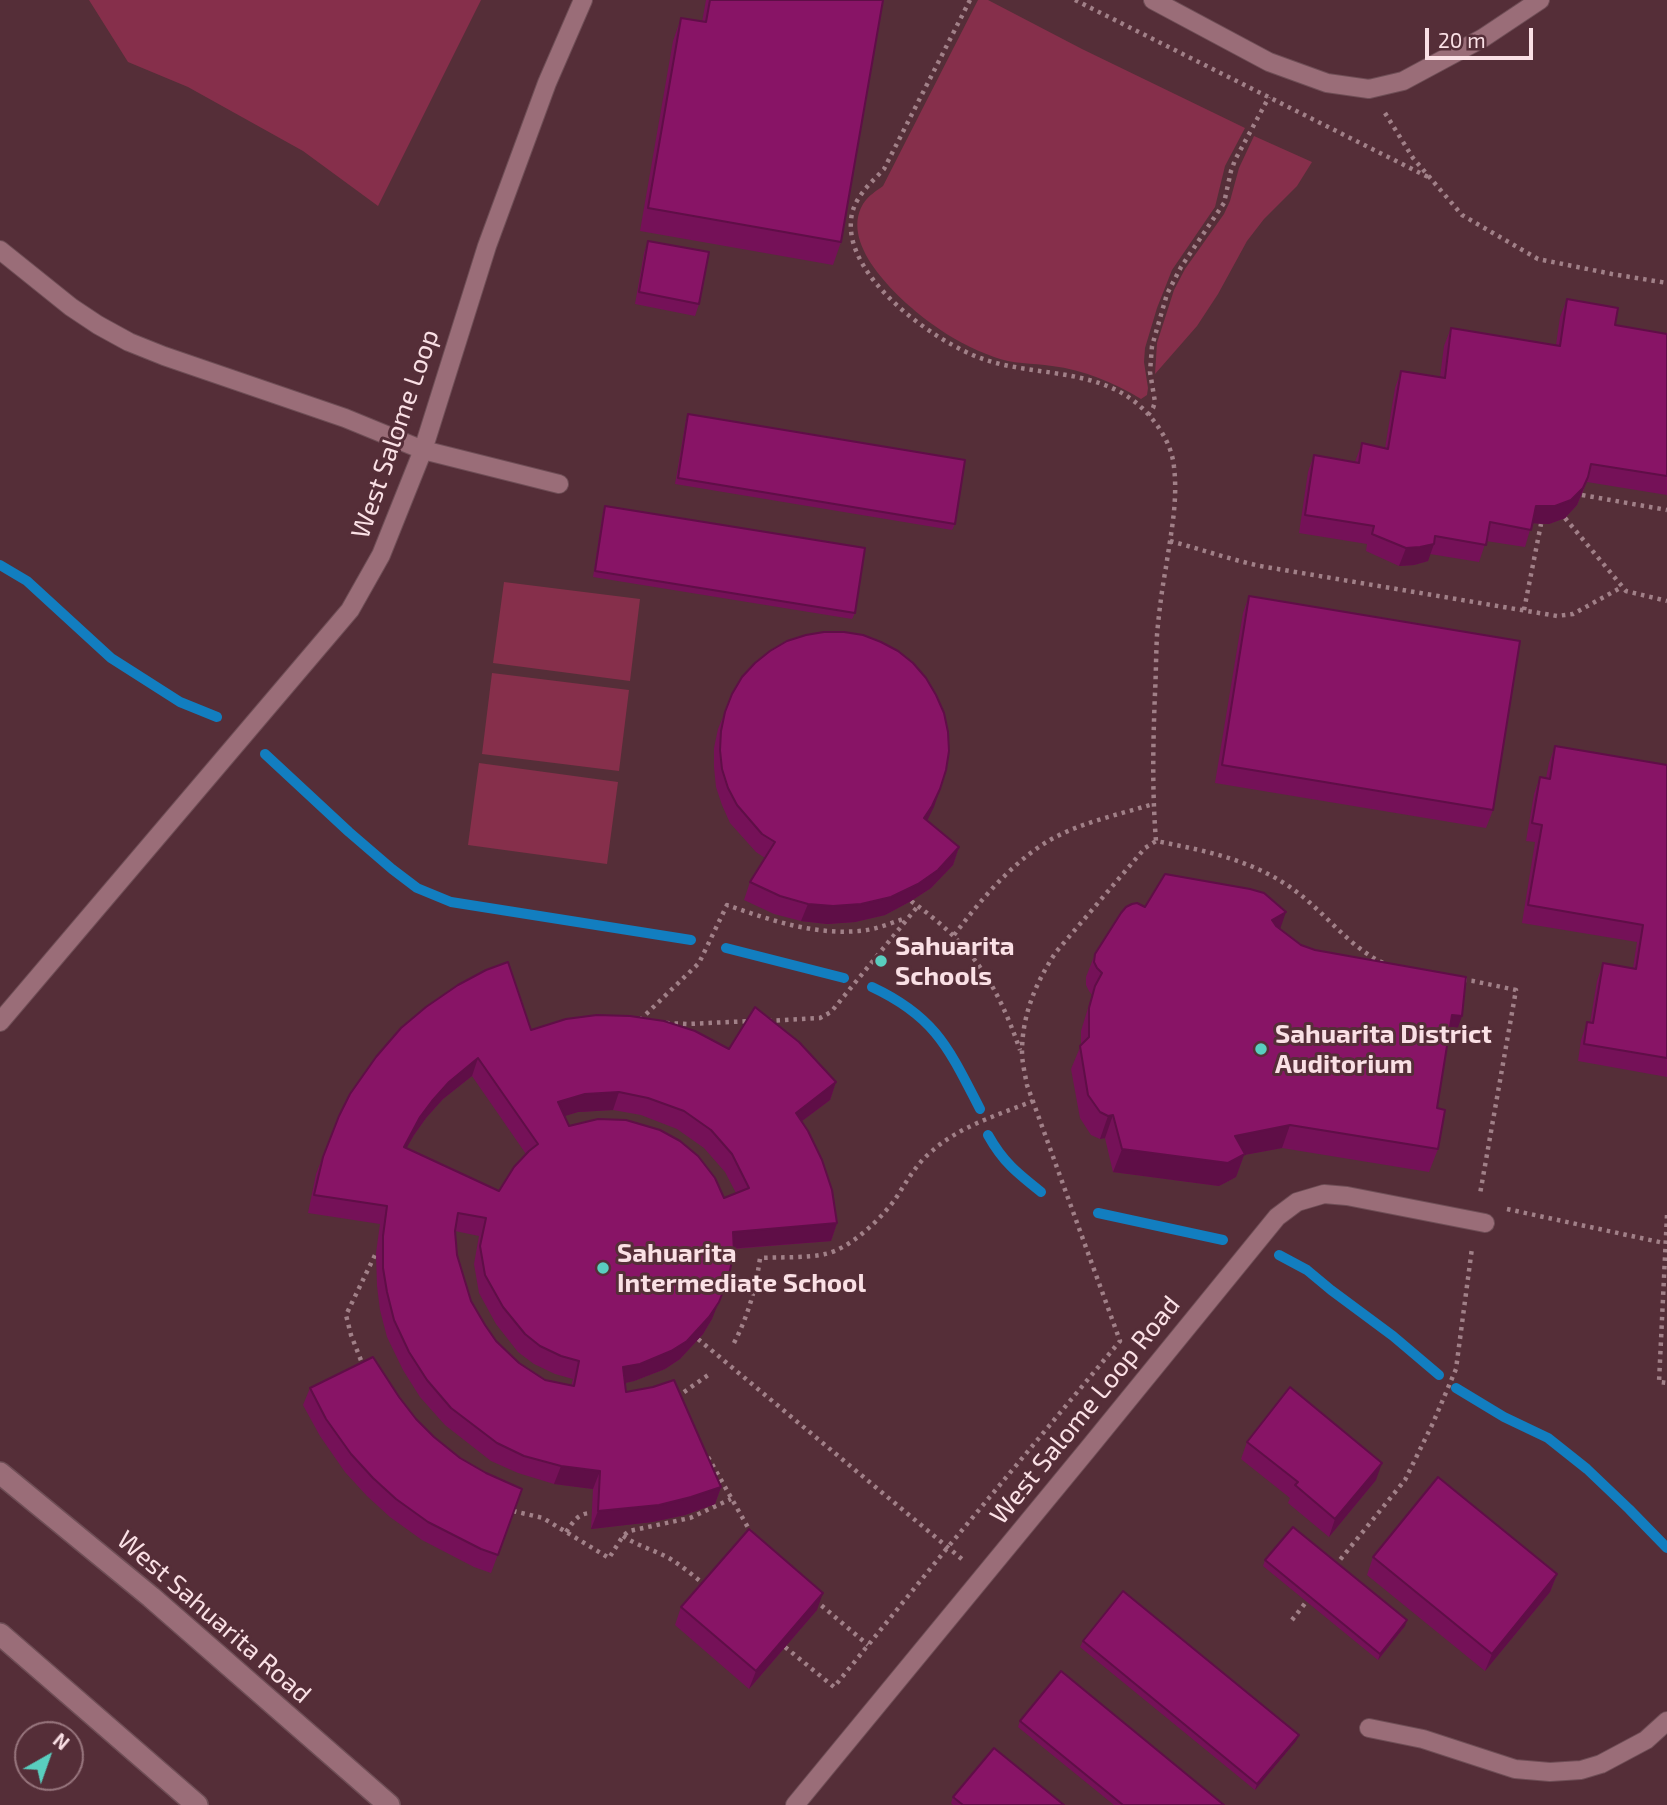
<!DOCTYPE html>
<style>
body{margin:0}
#map{position:relative;width:1667px;height:1805px;overflow:hidden;background:#552e38;font-family:"Exo 2",sans-serif}
canvas{display:block}
.north{position:absolute;left:14px;top:1721px;width:70px;height:70px;box-sizing:border-box;background:#552e38;border:2px solid #97757d;border-radius:50%;rotate:40deg;font-size:19px;font-weight:700;line-height:28px;text-align:center;color:#fae0e5}
.north::after{content:'';display:block;margin:auto;width:24px;height:32px;background:#59cebf;clip-path:polygon(50% 0,100% 100%,50% 72%,0 100%)}
.scale{position:absolute;left:1425px;top:28px;width:108px;height:32px;box-sizing:border-box;border:4px solid #fae0e5;border-top:0;padding-left:9px;font-size:21px;line-height:24px;white-space:nowrap;color:#fae0e5;-webkit-text-stroke:5px #552e38;paint-order:stroke}
</style>
<div id="map">
<canvas width="1667" height="1805"></canvas>
<div class="north">N</div>
<div class="scale">20 m</div>
</div>
<script>
const context = document.querySelector('canvas').getContext('2d');
context.lineJoin = 'round';
function paint(path, color) { context.fillStyle = color; context.fill(path, 'evenodd'); }
function strokePath(path, color, width, dash) { context.strokeStyle = color; context.lineWidth = width; context.lineCap = dash ? 'butt' : 'round'; context.setLineDash(dash || []); context.stroke(path); }
function write(font, color, halo, rows, align = 'center') {
  context.font = font + ' "Exo 2",sans-serif'; context.lineWidth = 6; context.setLineDash([]); context.textBaseline = 'middle'; context.strokeStyle = halo; context.fillStyle = color; for (const [text, x, y, turn = 0] of rows) {
    context.save(); context.translate(x, y); context.rotate((+turn || 0) * Math.PI / 180); context.textAlign = isNaN(turn) ? turn : align; if (halo) context.strokeText(text, 0, 0); context.fillText(text, 0, 0); context.restore();
  }
}
paint(new Path2D(`
 M89,0H481L378,206L303,151L188,87L128,62Z
 M978,0H988L1082,49L1245,128L1225,166L1215,207L1172,270L1157,308L1145,348L1144,362L1148,388L1147,395L1141,399C1113,382 1084,370 1052,366C1032,363 1012,364 994,357C972,349 951,338 932,324C902,302 838,246 863,204C868,196 876,191 883,186Z
 M1254,136L1312,162L1297,186L1264,219L1247,241L1218,294L1197,326L1155,374L1157,343L1174,290L1185,269L1224,214L1230,201L1239,168Z
 M504,582L640,599L630,681L493,663Z
 M492,673L629,690L619,771L482,754Z
 M479,763L618,782L607,864L468,845Z`), '#862f4b');
strokePath(new Path2D(`
 M0,565L27,581L111,658L180,702L217,717
 M265,754L349,832L392,869L417,888L451,902L691,940
 M726,948L844,978
 M872,987C936,1017 949,1049 980,1109
 M988,1135C1003,1162 1017,1173 1041,1192
 M1098,1213L1223,1240
 M1279,1255L1307,1270L1331,1290L1393,1336L1439,1375
 M1456,1388L1504,1417L1548,1438L1587,1469L1629,1509L1667,1548`), '#127ec0', 10);
const lane = new Path2D(`
 M1153,0L1269,62L1327,83L1369,89L1403,81L1483,38L1540,0
 M0,250L71,307L98,325L129,342L164,356L345,418L423,450L559,484
 M0,1022L350,610L381,555L423,450L487,246L547,83L583,0
 M1369,1728L1423,1739L1515,1769L1550,1772L1581,1770L1601,1764L1646,1740L1667,1721
 M795,1805L1088,1449L1277,1217L1297,1202L1324,1194L1347,1196L1485,1223`);
const secondary = new Path2D(`
 M0,1473L151,1597L389,1805
 M0,1634L197,1805`);
strokePath(lane, '#6f4e56', 20);
strokePath(secondary, '#6f4e56', 24);
strokePath(new Path2D(`
 M970,0L884,169C870,184 852,199 851,221C846,278 934,342 983,359C1034,377 1099,367 1142,408C1158,423 1172,445 1174,467C1178,501 1171,533 1166,567C1162,589 1159,612 1157,635C1156,654 1156,674 1155,693C1153,743 1152,791 1156,841
 M1075,0L1432,179
 M1385,113L1413,158L1462,215L1538,259L1612,274L1667,283
 M1148,415L1153,408L1155,402L1150,372L1152,346L1167,294L1181,267L1224,203L1231,171L1235,160L1269,97
 M1582,495L1667,510
 M1565,518L1626,591L1667,601
 M1170,541C1200,549 1229,559 1260,566L1557,616L1573,614L1622,587
 M1524,610L1541,524
 M911,901C971,944 996,981 1020,1050
 M954,935C980,901 1009,866 1045,843C1077,823 1118,815 1153,804
 M1463,980L1473,981L1516,990L1480,1194
 M640,1020L699,963L727,905C770,920 813,935 859,931C875,930 891,923 906,918
 M768,1021L820,1018L831,1012L918,906
 M666,1023L687,1024L752,1021
 M1507,1209L1664,1243
 M1667,1215L1659,1382L1667,1383
 M698,1339L963,1560
 M734,1343C748,1316 756,1288 760,1258C779,1257 808,1258 825,1254C850,1249 882,1218 896,1198C907,1181 916,1164 932,1151C960,1126 998,1115 1033,1101
 M364,1368L351,1335L346,1315L376,1253
 M677,1397L711,1373
 M708,1457L750,1531
 M513,1511L543,1518L609,1558L623,1536L629,1531L690,1518L731,1499
 M566,1532C574,1521 578,1513 592,1513
 M623,1536C638,1546 654,1550 669,1558C682,1566 694,1576 706,1586
 M1335,1566L1405,1480L1433,1423L1456,1369L1472,1248
 M815,1600L868,1645
 M1292,1620L1310,1597
 M785,1647L834,1687L948,1547L1120,1341L1027,1085C1025,1074 1022,1062 1022,1052C1022,1015 1036,982 1056,952L1145,848L1156,841C1212,852 1264,862 1309,902C1333,923 1354,949 1383,963`), '#a18088', 4.5, [3.5, 5]);
strokePath(lane, '#9a6d78', 18);
strokePath(secondary, '#9a6d78', 21);
paint(new Path2D(`
 M706,0H883L841,242L833,265L640,231L673,41L681,18L702,22Z
 M648,241L699,304L695,316L635,304L644,253Z
 M1567,299L1615,325L1667,334V495L1587,482L1577,505L1565,518L1549,524L1532,523L1525,547L1486,541L1479,562L1430,554L1428,561L1414,565L1399,566L1366,551L1367,544L1299,533L1308,472L1314,455L1355,462L1362,443L1385,448L1395,388L1401,371L1440,377L1444,346L1451,328L1556,345L1560,317Z
 M688,414L955,524L952,530L675,484L686,420Z
 M605,506L855,613L852,619L593,577L603,512Z
 M1249,596L1493,810L1486,828L1215,783L1243,613Z
 M725,712L940,789L927,821L959,847L953,865L931,888L911,901L885,915L855,922L827,924L801,921L774,914L744,900L750,882L765,858L756,852L730,823L722,805L716,787L714,767V748L718,729Z
 M1555,746L1667,765V1077L1578,1061L1581,1040L1587,1022L1590,1023L1597,981L1603,963L1633,968L1637,942L1522,923L1535,842L1526,841L1534,794L1540,777L1546,778L1549,763Z
 M1145,907L1280,929L1301,945L1454,1039H1448L1437,1108L1438,1149L1429,1172L1282,1148L1244,1155L1236,1177L1219,1186L1113,1172L1105,1138L1100,1139L1091,1135L1080,1118L1071,1069L1081,1045V1031L1092,995L1089,991L1086,985V977L1095,954Z
 M531,1030L729,1049L836,1082L830,1100L802,1121L837,1223L831,1241L734,1249L712,1319L703,1334L680,1359L665,1369L634,1381L625,1383L626,1392L721,1487L715,1504L685,1515L652,1522L591,1529L593,1489L554,1484L518,1473L491,1461L445,1425L420,1397L403,1370L387,1337L380,1310L377,1286L376,1253L380,1224L308,1213L316,1174L339,1116ZM472,1076L526,1154L499,1191L406,1148L414,1135L426,1118L443,1099ZM613,1110L641,1115L677,1129L704,1148L725,1172L736,1193L724,1198L569,1126L564,1116L578,1112ZM455,1231L479,1236L474,1264L479,1293L496,1324L518,1352L534,1364L555,1374L573,1379L571,1386L545,1380L519,1363L496,1341L485,1325L471,1301L457,1255Z
 M310,1388L399,1397L416,1419L434,1437L460,1458L486,1473L522,1489L491,1573L474,1567L422,1540L390,1517L367,1496L345,1472L320,1436L303,1405Z
 M1247,1442L1376,1480L1329,1537L1288,1503L1290,1498L1241,1459Z
 M1373,1557L1557,1574L1550,1592L1485,1671L1367,1575Z
 M1265,1560L1405,1626L1378,1660L1263,1566Z
 M681,1607L817,1610L749,1689L675,1625Z
 M1083,1641L1296,1741L1255,1790L1080,1647Z
 M1020,1721L1224,1805H1114L1018,1727Z
 M953,1797L1064,1805H953L951,1803Z`), '#751158');
paint(new Path2D(`
 M1588,477L1577,505L1565,518L1549,524L1529,523L1536,506Z
 M1434,544L1428,561L1414,565L1399,566L1406,548Z
 M940,789L934,807L926,823L924,818Z
 M959,847L953,865L931,888L911,901L885,915L855,922L827,924L801,921L808,904Z
 M1286,912L1278,935L1272,920Z
 M1452,1015L1462,1016L1454,1039L1443,1038Z
 M478,1058L472,1076L443,1099L426,1118L414,1135L397,1165L404,1147L420,1117L432,1101L449,1082Z
 M836,1082L830,1100L790,1130L796,1113Z
 M619,1092L613,1110L578,1112L552,1120L558,1102L585,1094Z
 M1113,1115L1105,1138L1100,1139L1108,1116Z
 M1290,1125L1282,1148L1244,1155L1236,1177L1219,1186L1113,1172L1122,1149L1235,1136Z
 M837,1223L831,1241L727,1249L733,1232Z
 M728,1279L712,1319L703,1334L680,1359L665,1369L634,1381L616,1385L623,1367Z
 M1382,1463L1376,1480L1329,1537L1335,1519Z
 M561,1466L600,1471L593,1489L554,1484Z
 M721,1487L715,1504L685,1515L652,1522L591,1529L598,1511Z
 M1557,1574L1550,1592L1485,1671L1492,1654Z
 M823,1593L817,1610L749,1689L756,1671Z
 M1407,1620L1405,1626L1378,1660L1380,1654Z
 M1299,1735L1296,1741L1255,1790L1257,1784Z`), '#5f0e47');
const building = new Path2D(`
 M710,0H883L841,242L648,208L681,18L706,22Z
 M648,241L709,252L699,304L639,292Z
 M1567,299L1618,308L1615,325L1667,334V476L1591,464L1588,477L1583,488L1571,500L1555,506H1536L1531,530L1490,522L1486,545L1435,536L1434,544L1420,547L1406,548L1372,534L1374,526L1305,515L1314,455L1359,463L1362,443L1388,449L1401,371L1445,378L1451,328L1560,346Z
 M688,414L965,460L955,524L678,478Z
 M605,506L865,548L855,613L595,571Z
 M1249,596L1520,641L1493,810L1222,765Z
 M824,632H844L863,635L881,642L898,651L913,663L926,678L936,695L944,713L948,732L949,751L946,770L940,789L932,806L924,818L959,847L938,870L918,884L891,897L861,904L833,906L808,904L780,896L750,882L775,842L762,834L737,805L728,788L722,769L720,750L721,731L725,712L732,694L742,677L755,663L770,651L787,641L806,635Z
 M1555,746L1667,765V1058L1584,1044L1587,1022L1593,1023L1603,963L1636,969L1643,925L1528,905L1542,825L1532,823L1540,777L1550,779Z
 M1165,874L1250,889L1264,893L1286,912L1272,920L1276,926L1301,945L1315,950L1466,977L1462,1016L1452,1015L1437,1108L1445,1110L1438,1149L1290,1125L1235,1136L1245,1154L1228,1163L1122,1149L1113,1115L1108,1116L1100,1112L1088,1095L1080,1046L1089,1037V1008L1095,986L1102,973L1097,968L1094,962L1095,954L1121,913L1126,907L1132,904L1137,903L1145,907Z
 M508,962L531,1030L566,1019L597,1015L630,1016L664,1021L695,1031L729,1049L755,1007L799,1042L836,1082L796,1113L808,1131L822,1160L832,1190L837,1223L733,1232L734,1252L728,1279L719,1302L709,1317L687,1341L671,1351L640,1364L623,1367L626,1392L653,1387L674,1380L721,1487L691,1497L659,1505L598,1511L600,1471L561,1466L524,1456L497,1443L451,1408L427,1380L409,1352L394,1320L387,1292L383,1268V1236L387,1206L314,1195L323,1157L339,1116L350,1094L376,1057L401,1028L426,1007L458,985L486,970ZM478,1058L538,1144L529,1151L514,1167L499,1191L404,1147L420,1117L432,1101L449,1082ZM619,1092L648,1098L684,1111L711,1130L732,1154L749,1188L724,1198L715,1178L698,1156L680,1141L660,1130L626,1120L598,1119L569,1126L558,1102L585,1094ZM458,1213L486,1218L480,1246L485,1275L503,1307L525,1334L540,1346L561,1356L579,1361L574,1386L545,1380L519,1363L496,1341L485,1325L471,1301L457,1255L455,1231Z
 M373,1357L399,1397L416,1419L434,1437L460,1458L486,1473L522,1489L498,1555L481,1549L428,1522L396,1499L373,1478L351,1454L326,1419L310,1388Z
 M1290,1387L1382,1463L1335,1519L1295,1485L1298,1482L1247,1442Z
 M1438,1477L1557,1574L1492,1654L1373,1557Z
 M1293,1527L1407,1620L1380,1654L1265,1560Z
 M749,1529L823,1593L756,1671L681,1607Z
 M1123,1591L1299,1735L1257,1784L1083,1641Z
 M1061,1671L1224,1805H1123L1020,1721Z
 M994,1748L1064,1805H963L953,1797Z`);
paint(building, '#881466');
strokePath(building, '#5f0e47', 2);
for (const [x, y, r, color] of [
 [881,961,7,"#59cebf"],
 [1261,1049,7,"#59cebf"],
 [603,1268,7,"#59cebf"]
]) { const dot = new Path2D(); dot.arc(x, y, r, 0, 2 * Math.PI); context.fillStyle = color; context.fill(dot); strokePath(dot, '#552e38', 2.5); }
write('26px', '#fae0e5', '#552e38', [
 ["West Salome Loop",395,434,-71],
 ["West Salome Loop Road",1085,1410,-51],
 ["West Sahuarita Road",214,1617,41]
]);
write('bold 26px', '#fae0e5', '#552e38', [
 ["Sahuarita",895,946],
 ["Schools",895,976],
 ["Sahuarita District",1275,1034],
 ["Auditorium",1275,1064],
 ["Sahuarita",617,1253],
 ["Intermediate School",617,1283]
], 'left');
</script>
